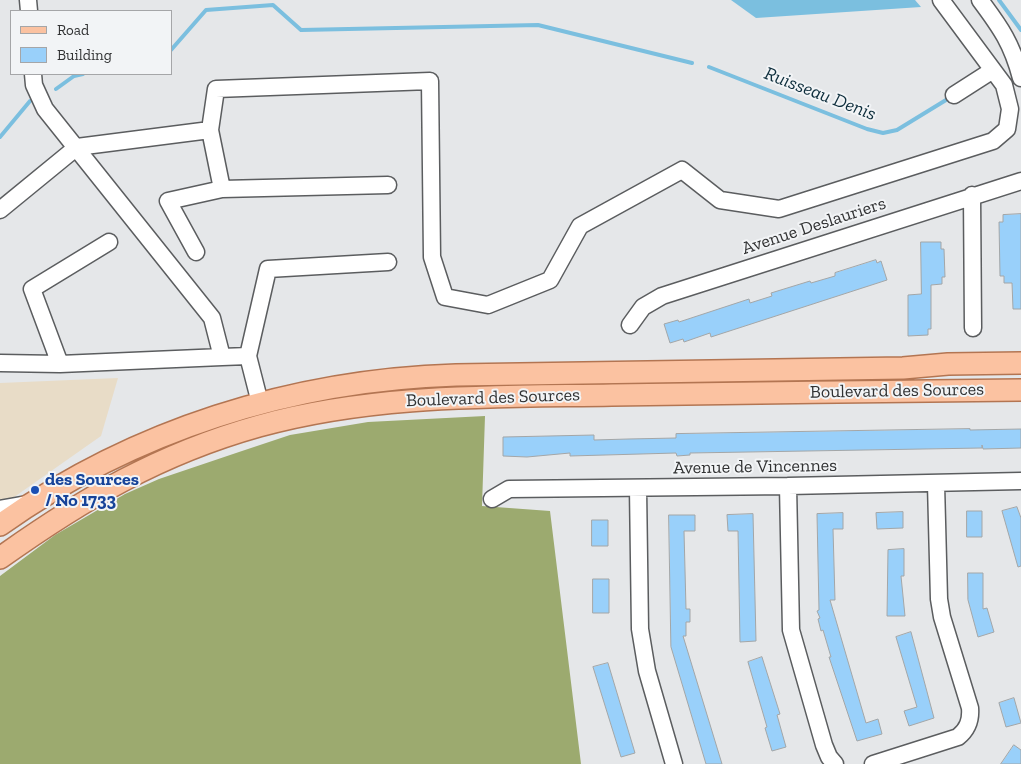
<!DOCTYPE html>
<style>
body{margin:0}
#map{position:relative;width:1021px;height:764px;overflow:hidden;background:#e5e7e9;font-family:"Zilla Slab",serif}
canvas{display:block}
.legend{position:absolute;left:10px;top:10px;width:162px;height:65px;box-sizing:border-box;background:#f2f4f6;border:1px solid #a5a6a8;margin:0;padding:6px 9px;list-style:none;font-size:15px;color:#313233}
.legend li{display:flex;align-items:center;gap:10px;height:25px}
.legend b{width:25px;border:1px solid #a5a6a8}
</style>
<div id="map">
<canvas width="1021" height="764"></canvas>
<ul class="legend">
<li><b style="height:6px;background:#fbc2a1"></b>Road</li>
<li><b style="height:14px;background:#99d0fa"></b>Building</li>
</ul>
</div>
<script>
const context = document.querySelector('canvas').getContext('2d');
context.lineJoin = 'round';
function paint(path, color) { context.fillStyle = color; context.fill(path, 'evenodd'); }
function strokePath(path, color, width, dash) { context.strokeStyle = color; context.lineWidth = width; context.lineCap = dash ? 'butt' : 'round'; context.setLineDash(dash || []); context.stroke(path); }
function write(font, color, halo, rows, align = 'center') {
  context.font = font + ' "Zilla Slab",serif'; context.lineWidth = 4; context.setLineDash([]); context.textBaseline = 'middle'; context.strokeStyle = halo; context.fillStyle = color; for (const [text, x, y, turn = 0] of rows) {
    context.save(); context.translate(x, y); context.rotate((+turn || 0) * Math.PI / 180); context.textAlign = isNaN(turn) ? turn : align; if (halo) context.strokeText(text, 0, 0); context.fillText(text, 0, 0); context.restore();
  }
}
paint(new Path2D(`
 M118,378L101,436L0,507V383Z`), '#e8dcc7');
paint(new Path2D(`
 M485,416L482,506L550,511L581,764H0V576L55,535L125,494L159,479L239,452L290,435L368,422Z`), '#9caa6f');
paint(new Path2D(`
 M731,0H915L921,7L756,18Z`), '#7bbfdf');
strokePath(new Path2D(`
 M999,0L1021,30
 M171,50L206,10L273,5L301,30L538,25L692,63
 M709,67L867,129L883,133L897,130L946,100
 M56,89L74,76L83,74
 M0,137L30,101`), '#7bbfdf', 4);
const building = new Path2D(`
 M1021,214V309H1013L1012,283H1004V276H1000L999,222H1003V215Z
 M921,242H941V249H944L945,277H942V284L931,285V329H928V335L908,336V295L921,294Z
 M876,260L877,263L881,261L887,280L711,337L710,333L684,342L683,339L670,343L664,324L678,320L679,322L749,299L750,303L772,296L771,293L810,281L811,283L835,276V273Z
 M970,429V430L1021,429V448L983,449L982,445V448L690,453V455L677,456L676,453L570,456V453L527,457L503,456V437L594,435V440L628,439L676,438V434Z
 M1017,507L1021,518V566L1018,567L1002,511Z
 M967,511H982V537H967Z
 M903,512V528L877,529L876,513Z
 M843,513V529H833L835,600H830L866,723L878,719L882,734L857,741L829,657H831L823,630L821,631L818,619L820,618L817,611L819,610L817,514Z
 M753,514L756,641L740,642L738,531H728L727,515Z
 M669,515H695V531H684L686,609H690V622H686V636H683L722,764H706L671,647Z
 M592,520H608V546H592Z
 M904,549V576H901L905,616H887L888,550Z
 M968,573H983V609L987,608L994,632L978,637L968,600Z
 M593,579H609V613H593Z
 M911,632L934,718L909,726L904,711L917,707L896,637Z
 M762,657L780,714L777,715L786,747L772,751L765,728L767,727L748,662Z
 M608,663L635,753L621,757L593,667Z
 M1014,698L1021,723L1006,727L999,703Z
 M1014,745L1021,750V764H1001Z`);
paint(building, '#99d0fa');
strokePath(building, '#a3a6a7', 1);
const minor = new Path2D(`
 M28,0L29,11
 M980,0C1001,28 1012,44 1021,78
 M954,95L993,70
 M210,130L222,189L388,185
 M972,195L973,328
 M0,210L77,147L210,130L216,89L430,81L432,257L445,297L488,305L550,280L580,226L682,170L720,200L779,209L993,141L1007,129L1010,109L1004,85L941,0
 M196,252L168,201L222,189
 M630,325L643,307L662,296L1021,181
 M248,356L268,269L388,262
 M222,357L248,356L260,403
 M0,363L60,364L222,357L212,318L45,109L34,85L33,74
 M60,364L32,289L109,242
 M788,486L791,630L824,745L829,757L835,764
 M638,488L640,629L647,671L674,764
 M492,499L509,489L788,486L1021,481
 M0,509L27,504
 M873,764L958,737C968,729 971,720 970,708L942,617L939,599L936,484`);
const major = new Path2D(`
 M0,525C133,430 293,380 456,375L903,368L948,364L1021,363
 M0,558C83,499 159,454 259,426C374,394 493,397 612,395C748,393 885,391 1021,390`);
strokePath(minor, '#5b5d5f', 19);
strokePath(major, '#b37552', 24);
strokePath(minor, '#fff', 16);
strokePath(major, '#fbc2a1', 21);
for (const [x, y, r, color] of [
 [35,490,5,"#1a4fb4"]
]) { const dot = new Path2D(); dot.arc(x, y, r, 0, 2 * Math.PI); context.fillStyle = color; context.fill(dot); strokePath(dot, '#f2f4f6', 2); }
write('18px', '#313233', '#f2f4f6', [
 ["Avenue Deslauriers",814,226,-18],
 ["Boulevard des Sources",897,391,-1],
 ["Boulevard des Sources",493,398,-2],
 ["Avenue de Vincennes",755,467,-1]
]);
write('bold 18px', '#164399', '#f2f4f6', [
 ["des Sources",45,480],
 ["/ No 1733",45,501]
], 'left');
write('italic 19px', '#0e2e3c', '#f2f4f6', [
 ["Ruisseau Denis",820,94,21]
]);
</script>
